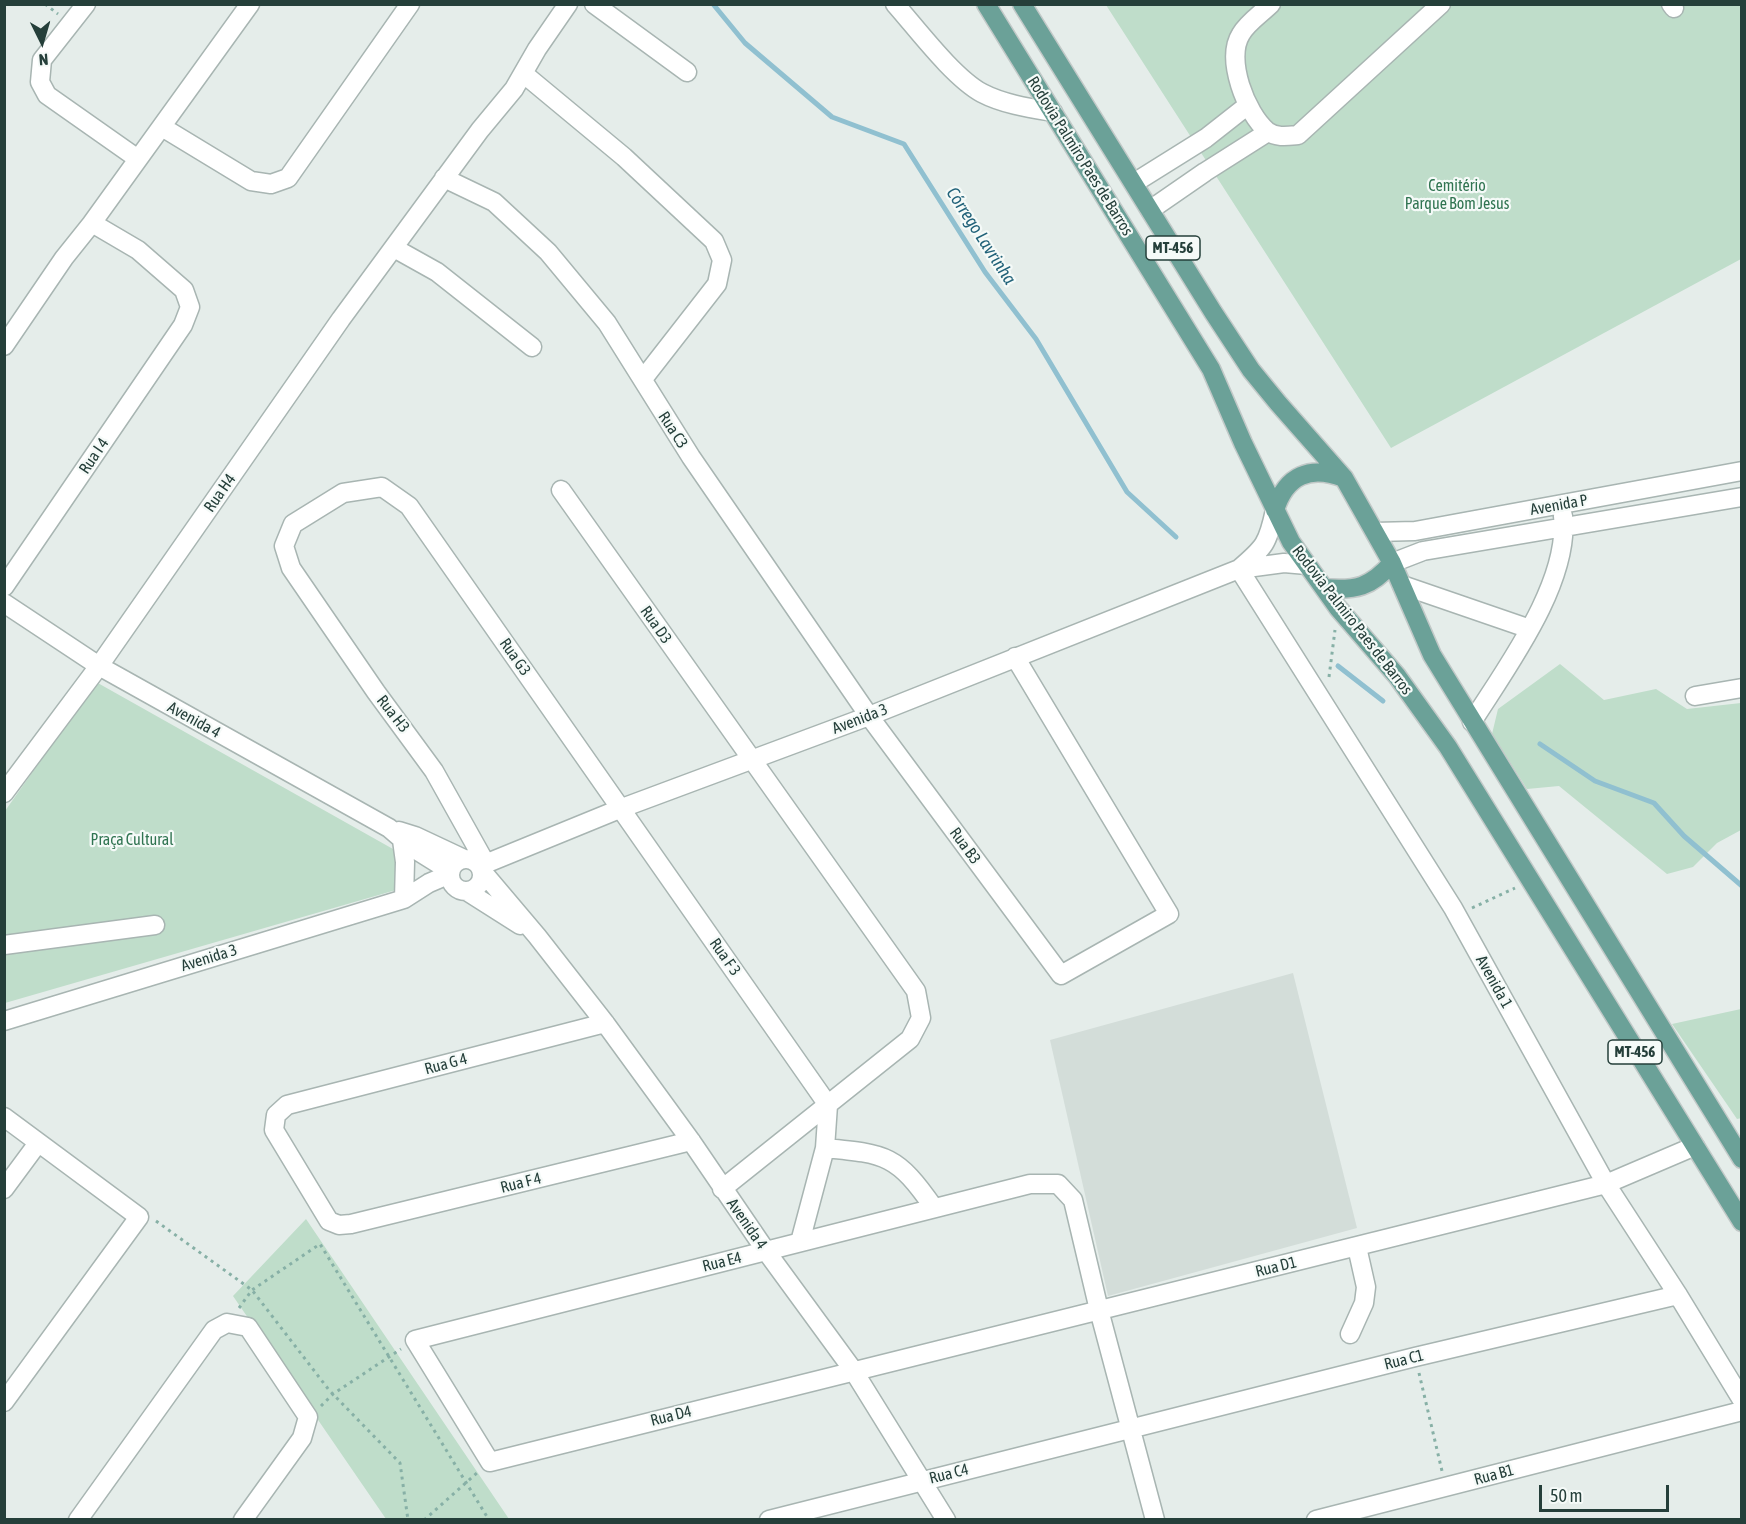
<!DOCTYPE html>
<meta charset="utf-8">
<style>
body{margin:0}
#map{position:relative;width:1746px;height:1524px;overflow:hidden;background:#e5edea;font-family:"Asap Condensed",sans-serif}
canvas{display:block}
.frame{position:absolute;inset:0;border:6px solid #253f3a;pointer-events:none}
.north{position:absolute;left:12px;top:12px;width:60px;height:60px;-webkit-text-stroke:4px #f5faf8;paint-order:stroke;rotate:175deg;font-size:16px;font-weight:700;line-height:24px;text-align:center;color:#253f3a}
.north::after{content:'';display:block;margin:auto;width:21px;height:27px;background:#253f3a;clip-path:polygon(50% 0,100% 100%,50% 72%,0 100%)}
.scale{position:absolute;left:1539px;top:1485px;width:130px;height:27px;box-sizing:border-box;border:3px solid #253f3a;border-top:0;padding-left:8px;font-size:18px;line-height:21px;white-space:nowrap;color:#253f3a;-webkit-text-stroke:4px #f5faf8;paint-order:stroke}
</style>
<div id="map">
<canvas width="1746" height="1524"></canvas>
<div class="frame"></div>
<div class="north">N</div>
<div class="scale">50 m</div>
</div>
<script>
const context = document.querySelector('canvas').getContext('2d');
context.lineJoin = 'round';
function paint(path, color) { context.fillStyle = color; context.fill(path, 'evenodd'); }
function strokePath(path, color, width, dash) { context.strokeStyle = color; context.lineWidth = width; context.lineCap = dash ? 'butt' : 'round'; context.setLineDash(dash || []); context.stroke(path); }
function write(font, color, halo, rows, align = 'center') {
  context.font = font + ' "Asap Condensed",sans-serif'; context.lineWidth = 4.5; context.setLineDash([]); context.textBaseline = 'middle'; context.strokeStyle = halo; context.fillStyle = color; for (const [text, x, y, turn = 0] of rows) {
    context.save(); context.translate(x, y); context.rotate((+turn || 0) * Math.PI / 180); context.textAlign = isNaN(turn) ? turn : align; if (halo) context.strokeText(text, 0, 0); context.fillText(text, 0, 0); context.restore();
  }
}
paint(new Path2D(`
 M1293,973L1357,1228L1108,1296L1050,1040Z`), '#d3ddd9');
paint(new Path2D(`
 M1106,5H1741V259L1391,448Z
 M1560,664L1604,700L1656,689L1687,709L1741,703V830L1717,843L1693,867L1667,874L1559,786L1527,789L1492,734L1498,709Z
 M96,682L393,849L397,856L396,890L5,1003V811Z
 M1741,1009L1742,1118L1737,1119L1672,1024Z
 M306,1219L509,1519H386L233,1296Z`), '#bfddca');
strokePath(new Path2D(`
 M713,4L745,43L832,117L904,144L985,272L1036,339L1127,492L1176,537
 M1338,666L1383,701
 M1540,744L1595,781L1654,803L1684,836L1742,886`), '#90c0d0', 5);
const minor = new Path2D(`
 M86,4L42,60L40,82L47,95L138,159
 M594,4L687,72
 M895,4C918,30 953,77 982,93C1003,104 1029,108 1053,112
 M1271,4C1262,13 1247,23 1241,34C1225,59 1246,113 1267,131C1276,138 1288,136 1298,135L1441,4
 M1671,4L1674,8
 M524,74L624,157L714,241L722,260L717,284L643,379
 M162,127L251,181L271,184L288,178L410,4
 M444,178L494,202L548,252L607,323L691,457L869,716L1061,975L1169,914L1015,657
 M1134,183L1206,138L1248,105
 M1150,210L1205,172L1268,132
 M92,223L250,4
 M394,248L437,272L532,347
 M4,346L64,258L92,223L138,250L184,290L190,307L183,325L4,587
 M561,490L916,991L921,1018L910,1039L722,1189
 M1375,532L1415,531L1742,471
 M1392,563L1423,551L1742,497
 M1239,569L1453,908L1606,1184L1678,1295L1742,1400
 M1239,569C1265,547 1268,543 1275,510
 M1402,585L1530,629
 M4,603L99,666L389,828L410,846L450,871
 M1695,696L1742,688
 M1472,722C1506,668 1570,583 1563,516
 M4,793L99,666L341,319L480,130L514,89L537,49L568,4
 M399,831L415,836L464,859
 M402,840L405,862L404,899
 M450 875a16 16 0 1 1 32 0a16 16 0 1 1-32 0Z
 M486,864L434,771L376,692L291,568L284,546L293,524L343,493L382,487L409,506L828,1105L825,1148L800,1242
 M480,866L622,808L869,716L1239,569L1284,563L1307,565
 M482,871L537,936L605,1023L691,1141L766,1251L853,1370L946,1520
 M468,892L520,925
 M4,945L155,925
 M4,1021L404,899L429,883L450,874
 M605,1023L287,1105L276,1115L274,1130L329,1221L339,1225L351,1224L691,1141
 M4,1117L139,1217L4,1402
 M825,1148C887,1154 897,1155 934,1208
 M4,1189L38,1143
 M1350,1334L1364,1303L1366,1287L1357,1247
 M78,1520L214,1330L227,1323L248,1327L308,1417L302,1438L243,1520
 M769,1520L1415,1357L1678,1295
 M1155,1520L1099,1310L1073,1200L1058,1184H1030L415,1340L490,1462L1606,1184L1695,1146
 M1316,1520L1742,1411`);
const major = new Path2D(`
 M986,4L1211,369L1243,443L1291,542L1338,608L1397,676L1448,747L1742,1222
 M1022,4L1213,312L1251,370L1278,403L1344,478L1392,563L1432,655L1742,1159
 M1275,510C1286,475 1310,465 1344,478
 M1324,588C1356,591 1371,587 1392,563`);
strokePath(minor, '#a8b5b2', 21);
strokePath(major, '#c2c9c8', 21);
strokePath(new Path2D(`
 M45,4L58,14
 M1329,677L1335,630
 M1472,908L1515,888
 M156,1221L252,1290L329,1390L400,1463L408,1520
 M239,1308L252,1290L320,1244L489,1520
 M1419,1373L1442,1471
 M321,1406L333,1394L401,1349
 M424,1520L477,1473`), '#87b0a6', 3, [3, 4.5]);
strokePath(minor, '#fff', 18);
strokePath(major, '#6ba198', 18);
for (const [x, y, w] of [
 [1173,248,54],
 [1635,1052,54]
]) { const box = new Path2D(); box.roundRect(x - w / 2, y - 12, w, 24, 4.5); context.fillStyle = '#f5faf8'; context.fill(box); strokePath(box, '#253f3a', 1.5); }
write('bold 15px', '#253f3a', null, [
 ["MT-456",1173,248],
 ["MT-456",1635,1052]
]);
write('16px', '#253f3a', '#f5faf8', [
 ["Rodovia Palmiro Paes de Barros",1080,156,58],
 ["Rua C3",673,430,57],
 ["Rua I 4",94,456,-56],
 ["Rua H4",220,493,-55],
 ["Avenida P",1559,505,-10],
 ["Rodovia Palmiro Paes de Barros",1352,620,52],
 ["Rua D3",656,625,55],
 ["Rua G3",515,657,55],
 ["Rua H3",393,714,52],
 ["Avenida 3",860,719,-21],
 ["Avenida 4",194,720,29],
 ["Rua B3",965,846,54],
 ["Rua F 3",725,957,55],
 ["Avenida 3",209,958,-17],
 ["Avenida 1",1494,982,61],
 ["Rua G 4",446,1064,-15],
 ["Rua F 4",521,1183,-14],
 ["Avenida 4",747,1224,55],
 ["Rua E4",722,1262,-14],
 ["Rua D1",1276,1267,-14],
 ["Rua C1",1404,1360,-14],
 ["Rua D4",671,1416,-14],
 ["Rua C4",949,1474,-14],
 ["Rua B1",1494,1475,-15]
]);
write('16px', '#307451', '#f5faf8', [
 ["Cemitério",1457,186],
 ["Parque Bom Jesus",1457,204],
 ["Praça Cultural",132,840]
]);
write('italic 18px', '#216279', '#f5faf8', [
 ["Córrego Lavrinha",981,236,57]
]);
</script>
